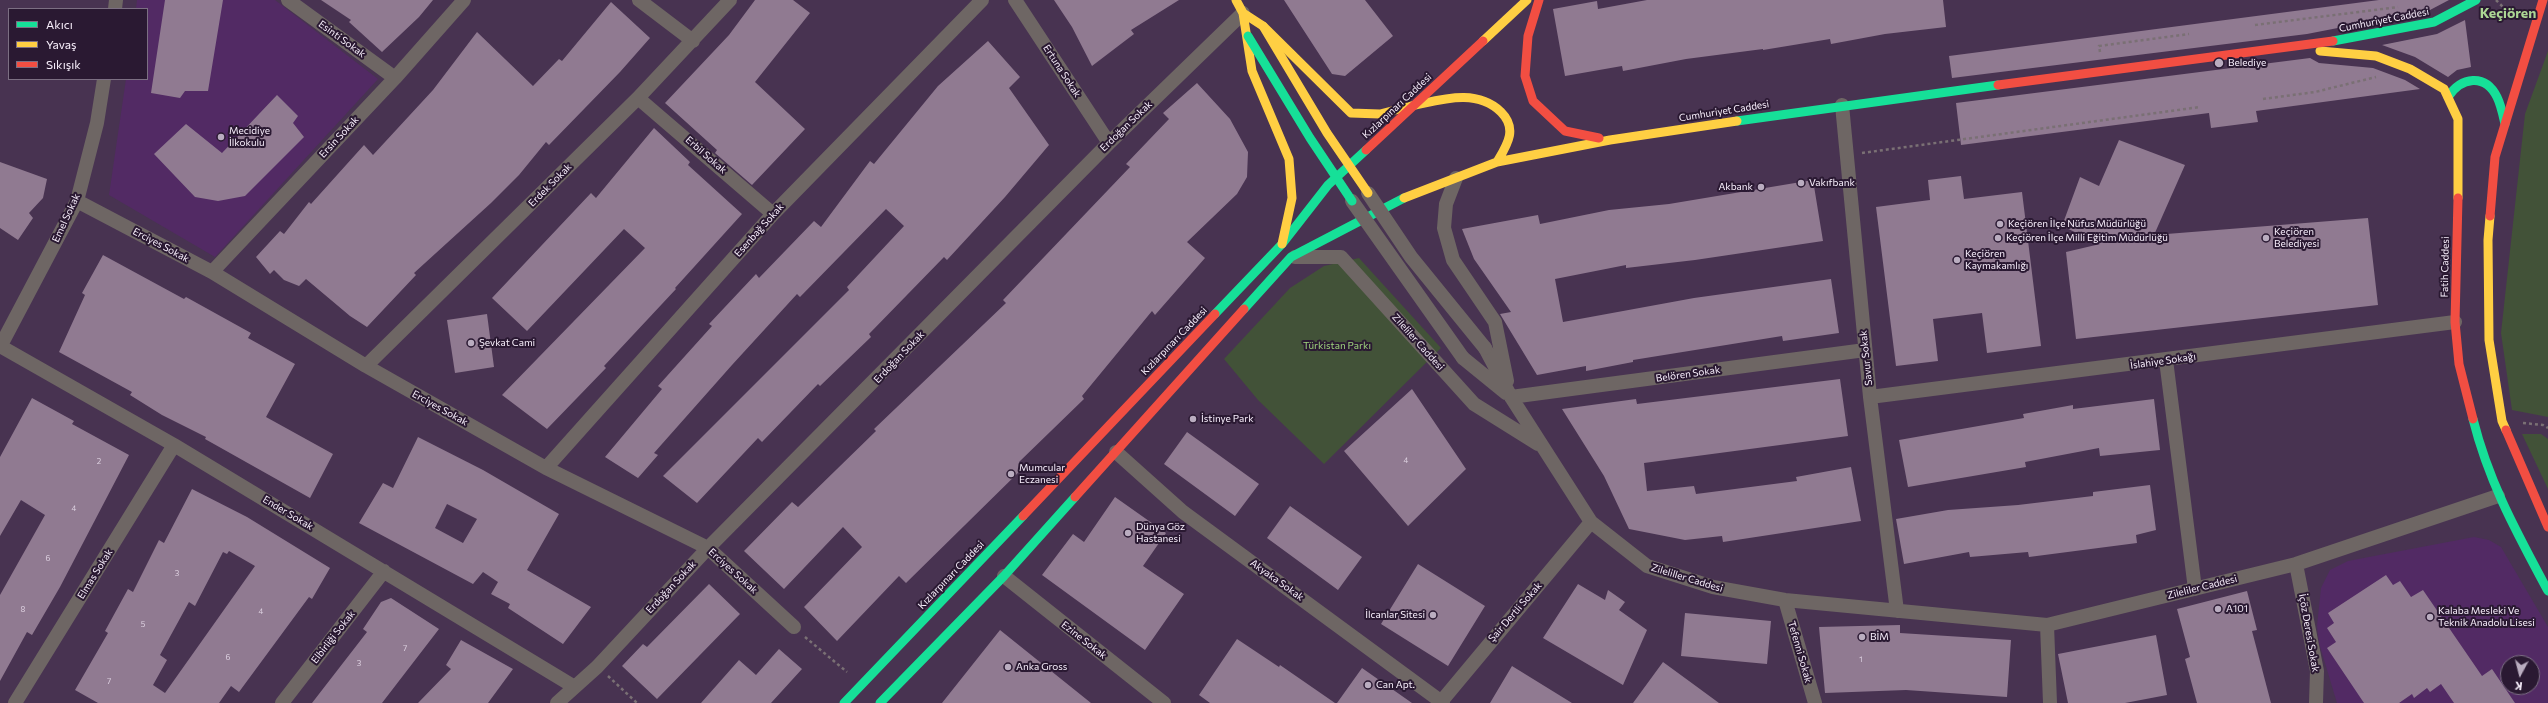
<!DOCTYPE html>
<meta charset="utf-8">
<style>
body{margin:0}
#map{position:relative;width:2548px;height:703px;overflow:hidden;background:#483351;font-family:Commissioner,sans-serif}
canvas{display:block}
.legend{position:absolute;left:8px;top:8px;width:140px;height:72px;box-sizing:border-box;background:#2a1932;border:1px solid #7c6f83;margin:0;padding:5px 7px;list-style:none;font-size:12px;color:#f8effc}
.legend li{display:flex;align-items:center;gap:8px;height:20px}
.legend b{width:20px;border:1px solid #7c6f83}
.north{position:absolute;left:2500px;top:655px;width:40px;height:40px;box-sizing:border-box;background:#2a1932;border:1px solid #7c6f83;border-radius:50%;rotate:187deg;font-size:11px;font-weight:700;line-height:16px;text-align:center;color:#f8effc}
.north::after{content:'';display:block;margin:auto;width:14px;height:18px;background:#baadc0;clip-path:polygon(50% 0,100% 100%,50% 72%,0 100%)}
</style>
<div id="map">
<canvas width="2548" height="703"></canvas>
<ul class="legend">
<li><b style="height:5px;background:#16e098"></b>Akıcı</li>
<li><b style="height:5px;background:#ffcf43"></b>Yavaş</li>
<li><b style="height:5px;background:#f24e42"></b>Sıkışık</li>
</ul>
<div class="north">K</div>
</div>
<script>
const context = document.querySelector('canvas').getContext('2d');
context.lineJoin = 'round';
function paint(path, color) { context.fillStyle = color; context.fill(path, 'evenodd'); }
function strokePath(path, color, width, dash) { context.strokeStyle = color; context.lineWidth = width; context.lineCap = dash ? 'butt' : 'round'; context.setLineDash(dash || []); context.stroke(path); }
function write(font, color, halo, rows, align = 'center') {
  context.font = font + ' Commissioner,sans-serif'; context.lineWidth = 4; context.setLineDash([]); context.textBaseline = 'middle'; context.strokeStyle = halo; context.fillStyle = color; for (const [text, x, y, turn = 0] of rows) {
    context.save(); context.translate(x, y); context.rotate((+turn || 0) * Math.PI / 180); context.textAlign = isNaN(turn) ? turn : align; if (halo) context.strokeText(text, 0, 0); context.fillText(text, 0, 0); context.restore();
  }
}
paint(new Path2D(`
 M137,0H275L378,79L215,257L109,195L126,79H147V9H136Z
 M2474,537L2489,540L2501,547L2548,627V703H2337L2319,643L2317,626L2321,588L2330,570L2348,561ZM2508,663H2532V687H2508Z`), '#522a64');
paint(new Path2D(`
 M2548,51V417L2512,410L2501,333L2525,114Z
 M1359,258L1441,348L1324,464L1258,400L1224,359L1290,288L1324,266Z
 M2522,434H2541L2548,439V489Z`), '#425238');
paint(new Path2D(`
 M165,0H223L208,91H185L180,98L151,93Z
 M321,0H433L419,17L382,52L349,22L351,20Z
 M755,0H793L810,13L755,82L805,129L752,185L715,153L717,150L665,103L729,35Z
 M1054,0H1179L1131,30L1134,34L1092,66L1072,27Z
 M1284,0H1365L1393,36L1345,76L1332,74Z
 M1647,0H1943L1946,27L1885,34L1831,44L1830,39L1763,50V49L1686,59L1623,71L1622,66L1565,76L1553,9L1597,1L1598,9Z
 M2379,0H2449L2430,10L2307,34L1952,78L1949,56Z
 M611,2L650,38L620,72L549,145L546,142L519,175L491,203L414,273L416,275L367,327L350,316L306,279L299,286L284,280L274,270L270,274L256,257L280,231L284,234L309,202L311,204L364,145L373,155L433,90L477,32L533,86L559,59L562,61Z
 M2465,20L2471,67L2457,70L2448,77L2415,57L2382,45L2437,34Z
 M988,41L1020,77L1009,88L1049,145L1005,197L947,260L944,257L869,334L871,337L820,386L818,384L762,442L758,438L697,503L663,476L849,290L847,287L904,226L886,209L800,297L797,294L732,365L654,453L658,455L638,478L605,457L662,389L658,386L712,326L709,324L756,274L759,278L814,221L821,227L870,161L874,164L938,86Z
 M2310,58L2319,63L2373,68L2405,80L2420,89L2256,111L2258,122L2211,128L2209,113L1961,145L1956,103Z
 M1197,83L1230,119L1248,152L1247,177L1237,194L1187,242L1205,258L1155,315L1152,311L1082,396L1084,399L1019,462L1024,467L906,583L899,576L837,641L804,607L862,547L843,527L784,589L744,551L792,502L798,507L876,431L874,429L1006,303L1003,300L1130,167L1126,164L1169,119L1163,113Z
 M277,95L298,116L293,123L304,137L245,196L218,201L195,197L154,154L186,124L222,153Z
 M654,128L690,162L688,165L742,214L675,288L676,289L604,366L606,368L547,429L502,395L645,248L624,229L527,331L492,298L591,193L596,198Z
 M2119,140L2185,165L2154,235L2368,218L2378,305L2076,339L2066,252L2100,244L2062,226L2080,177L2099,186Z
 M0,162L47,179L43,198L29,213L33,218L18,240L0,228Z
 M1961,176L1964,199L2022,192L2041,346L1987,353L1982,313L1933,319L1938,361L1896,366L1876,207L1930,200L1928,180Z
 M1813,180L1823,241L1695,260L1626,268V265L1555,279L1563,322L1694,298L1831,279L1839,333L1783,341L1782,336L1633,360V362L1586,371V366L1537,375L1500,314L1511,312L1474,259L1462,229L1538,215L1540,224L1609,210L1669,204Z
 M103,255L184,299L186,297L251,333L248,338L295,364L266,417L333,454L310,498L205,439L206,437L162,415L130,395L132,392L59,352L85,295L82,293Z
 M487,314L494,367L455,373L447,320Z
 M1840,379L1848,436L1644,463L1647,491L1694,486L1696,494L1797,481L1796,477L1851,467L1861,521L1723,542L1722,536L1685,540L1629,529L1604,476L1562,409L1636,399L1637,404Z
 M1412,389L1466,469L1408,526L1344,451Z
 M32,398L74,421L72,424L129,455L60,587L32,635L27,632L0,681V595L45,515L21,500L0,536V457Z
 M2154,399L2160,450L2100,456L2099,448L2025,462L2026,467L1908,487L1899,440L2024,418L2023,414L2073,405V409Z
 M1187,432L1259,484L1235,516L1164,464Z
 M418,437L483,470L559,514L527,570L591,607L563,644L508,608L510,604L491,594L498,582L483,572L473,584L359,523L383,483L393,488ZM447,504L477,519L463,543L435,528Z
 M2150,485L2156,530L2136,535L2137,543L2029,557L2028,552L1970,557L1969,552L1904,564L1896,519L1948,510L2018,505L2093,496V492Z
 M192,489L247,517L330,568L312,599L309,597L239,692L231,686L219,703H98L75,690L108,633L105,631L128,589L133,592L159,540L164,543ZM229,551L255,566L165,693L153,685L167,660L160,655L189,602L195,606L223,552L227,554Z
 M1115,497L1166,533L1143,566L1184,594L1145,650L1042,575L1073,534L1084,542Z
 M1290,506L1362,557L1338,590L1267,538Z
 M1418,564L1485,606L1448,666L1381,624Z
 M2386,575L2393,585L2400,581L2411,597L2423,590L2482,676L2492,669L2515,703H2454L2441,684L2430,692L2427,688L2414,698L2412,694L2399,703H2364L2327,648L2336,642L2327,628L2334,623L2328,613Z
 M709,584L740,614L657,699L622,666L643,644L647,647Z
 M1578,584L1605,600L1608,590L1625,602L1619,610L1647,630L1623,685L1543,638Z
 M2247,591L2257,630L2252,631L2271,703H2197L2185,659L2190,657L2177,609Z
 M391,598L439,629L382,703H312L367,632L363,629L381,602Z
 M1685,613L1771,621L1767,664L1681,656Z
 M1900,625V633L2011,640L2007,697L1906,690L1825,693L1819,627Z
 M1000,630L1091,703H942Z
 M2156,635L2167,695L2125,703H2068L2058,654Z
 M1237,639L1279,667L1280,665L1335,703H1210L1199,695Z
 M461,640L513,669L488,703H418L451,669L446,665Z
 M779,649L802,669L771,703H701L739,660L756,675Z
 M1663,662L1689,681L1719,703H1633Z
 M1512,666L1572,703H1490Z
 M1362,668L1412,703H1337Z`), '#907a91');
strokePath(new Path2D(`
 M2496,0L2509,13L2517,15
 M2255,25L2398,7
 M2100,52L2099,46L2189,34
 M2263,99L2315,92L2376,77
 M1862,153L2200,107
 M2523,423L2543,425L2548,428
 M805,637L847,672
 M608,676L637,703`), '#7a7074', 2.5, [3, 3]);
strokePath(new Path2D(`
 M288,0L395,78
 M639,0L693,41
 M1015,0L1109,143
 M115,9L116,0
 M638,98L773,214
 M1842,105L1870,397L1897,611
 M1456,178L1446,204L1444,228L1453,260L1495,322L1507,381
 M77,201L212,272L366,366L546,468L708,548L794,627
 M1295,257H1341L1474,404L1538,444
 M212,272L395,78L464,0
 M0,346L174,445L573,686
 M0,347L77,201L97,123L104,79
 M1485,348L1511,397L1591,522L1647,566L1713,587L1785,600L2047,625L2296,564L2498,496
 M1463,358L1506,393
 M2166,360L2195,589
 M366,366L638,98L730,0
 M1511,397L1865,350
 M1870,397L2455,322
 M1116,452L1183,512L1443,703
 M546,468L773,214L982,0
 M2296,564L2317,671L2316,703
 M1004,576L1164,703
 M1785,600L1815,703
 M2047,625L2050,703
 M15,703L174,445
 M282,703L384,571
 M557,703L597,667L708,548L1109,143L1243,13
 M1440,703L1591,522`), '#6e6664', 14);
strokePath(new Path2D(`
 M2333,41L2434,22L2476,0
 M2448,97C2461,77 2485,73 2497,97C2501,105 2503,115 2505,124
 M1737,121L1998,85
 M1244,309L1291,257L1404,198
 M1215,314L1282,244L1328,185L1366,150
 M2473,419C2489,483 2517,533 2548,591
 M844,703L1023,516
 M880,703L1004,576L1075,497`), '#16e098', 9);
strokePath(new Path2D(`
 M1236,0L1243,13L1263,26L1351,113L1380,114L1415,105
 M1243,13L1252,71L1289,159L1292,198L1282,244
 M1483,41L1527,0
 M2320,51L2376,56L2410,69L2444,89L2458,119V198
 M1415,105C1444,99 1477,89 1501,112C1518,129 1507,145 1497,162
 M1404,198L1497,162L1610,140L1737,121
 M2490,216L2488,240L2489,340L2502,421L2506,430`), '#ffcf43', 9);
strokePath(new Path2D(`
 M1539,0L1528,36L1525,76L1533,101L1565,131L1599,138
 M1998,85L2333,41
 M1366,150L1483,41
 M2458,198L2455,322L2459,364L2473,419
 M2490,216L2495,157L2543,0
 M2506,430L2548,527
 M1075,497L1244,309
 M1023,516L1215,314`), '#f24e42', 9);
strokePath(new Path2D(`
 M1368,193L1411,257L1485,348
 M1352,201L1463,358`), '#6e6664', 14);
strokePath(new Path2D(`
 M1248,36L1310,138L1352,201`), '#16e098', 9);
strokePath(new Path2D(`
 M1263,26L1327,133L1368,193`), '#ffcf43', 9);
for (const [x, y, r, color] of [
 [2219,63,5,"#baadc0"],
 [221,137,4,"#baadc0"],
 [1801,183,4,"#baadc0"],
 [1761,187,4,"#baadc0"],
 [2000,224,4,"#baadc0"],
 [1998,238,4,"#baadc0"],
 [2266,238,4,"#baadc0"],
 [1957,260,4,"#baadc0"],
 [471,343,4,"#baadc0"],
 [1193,419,4,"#baadc0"],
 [1011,474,4,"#baadc0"],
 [1128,533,4,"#baadc0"],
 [2218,609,4,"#baadc0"],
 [1433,615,4,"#baadc0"],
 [2430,617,4,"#baadc0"],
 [1862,637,4,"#baadc0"],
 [1008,667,4,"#baadc0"],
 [1368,685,4,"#baadc0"]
]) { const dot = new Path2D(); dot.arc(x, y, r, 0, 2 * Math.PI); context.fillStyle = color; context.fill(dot); strokePath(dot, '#2a1932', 1.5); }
write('8px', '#ded2e1', null, [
 ["4",1406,460],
 ["2",99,461],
 ["4",74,508],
 ["6",48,558],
 ["3",177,573],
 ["8",23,609],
 ["4",261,611],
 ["5",143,624],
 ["7",405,648],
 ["6",228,657],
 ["1",1861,659],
 ["3",359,663],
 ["7",109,681]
]);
write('10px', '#f8effc', '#2a1932', [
 ["Cumhuriyet Caddesi",2384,20,-11],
 ["Esinti Sokak",342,39,36],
 ["Ertuna Sokak",1062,71,57],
 ["Kızlarpınarı Caddesi",1397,106,-43],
 ["Cumhuriyet Caddesi",1724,111,-9],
 ["Erdoğan Sokak",1126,126,-44],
 ["Ersin Sokak",339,137,-47],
 ["Erbil Sokak",706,155,41],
 ["Erdek Sokak",550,185,-45],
 ["Emel Sokak",66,218,-65],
 ["Esenbağ Sokak",759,230,-48],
 ["Erciyes Sokak",161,245,28],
 ["Fatih Caddesi",2445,267,-89],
 ["Kızlarpınarı Caddesi",1174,341,-46],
 ["Zileliler Caddesi",1418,342,48],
 ["Erdoğan Sokak",899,357,-46],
 ["Savur Sokak",1866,358,-96],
 ["İslahiye Sokağı",2163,361,-8],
 ["Belören Sokak",1688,374,-8],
 ["Erciyes Sokak",440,408,29],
 ["Ender Sokak",288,513,31],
 ["Erciyes Sokak",733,571,42],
 ["Elmas Sokak",95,574,-58],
 ["Kızlarpınarı Caddesi",951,575,-46],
 ["Zileliller Caddesi",1687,578,17],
 ["Akyaka Sokak",1277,580,36],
 ["Erdoğan Sokak",671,587,-47],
 ["Zileliler Caddesi",2202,587,-14],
 ["Şair Dertli Sokak",1515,612,-49],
 ["İçöz Deresi Sokak",2309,633,80],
 ["Elbirliği Sokak",333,637,-52],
 ["Ezine Sokak",1084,640,38],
 ["Tefenni Sokak",1800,652,74]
]);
write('10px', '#f8effc', '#2a1932', [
 ["Belediye",2228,63],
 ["Mecidiye",229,131],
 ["İlkokulu",229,143],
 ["Vakıfbank",1809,183],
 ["Akbank",1753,187,"right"],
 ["Keçiören İlçe Nüfus Müdürlüğü",2008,224],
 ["Keçiören",2274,232],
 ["Belediyesi",2274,244],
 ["Keçiören İlçe Milli Eğitim Müdürlüğü",2006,238],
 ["Keçiören",1965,254],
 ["Kaymakamlığı",1965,266],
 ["Şevkat Cami",479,343],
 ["İstinye Park",1201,419],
 ["Mumcular",1019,468],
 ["Eczanesi",1019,480],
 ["Dünya Göz",1136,527],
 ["Hastanesi",1136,539],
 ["A101",2226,609],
 ["Kalaba Mesleki Ve",2438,611],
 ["Teknik Anadolu Lisesi",2438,623],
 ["İlcanlar Sitesi",1425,615,"right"],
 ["BİM",1870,637],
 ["Anka Gross",1016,667],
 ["Can Apt.",1376,685]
], 'left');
write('10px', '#9ed47c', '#2a1932', [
 ["Türkistan Parkı",1337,346]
]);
write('bold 14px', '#acd694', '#2a1932', [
 ["Keçiören",2508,13]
]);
</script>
